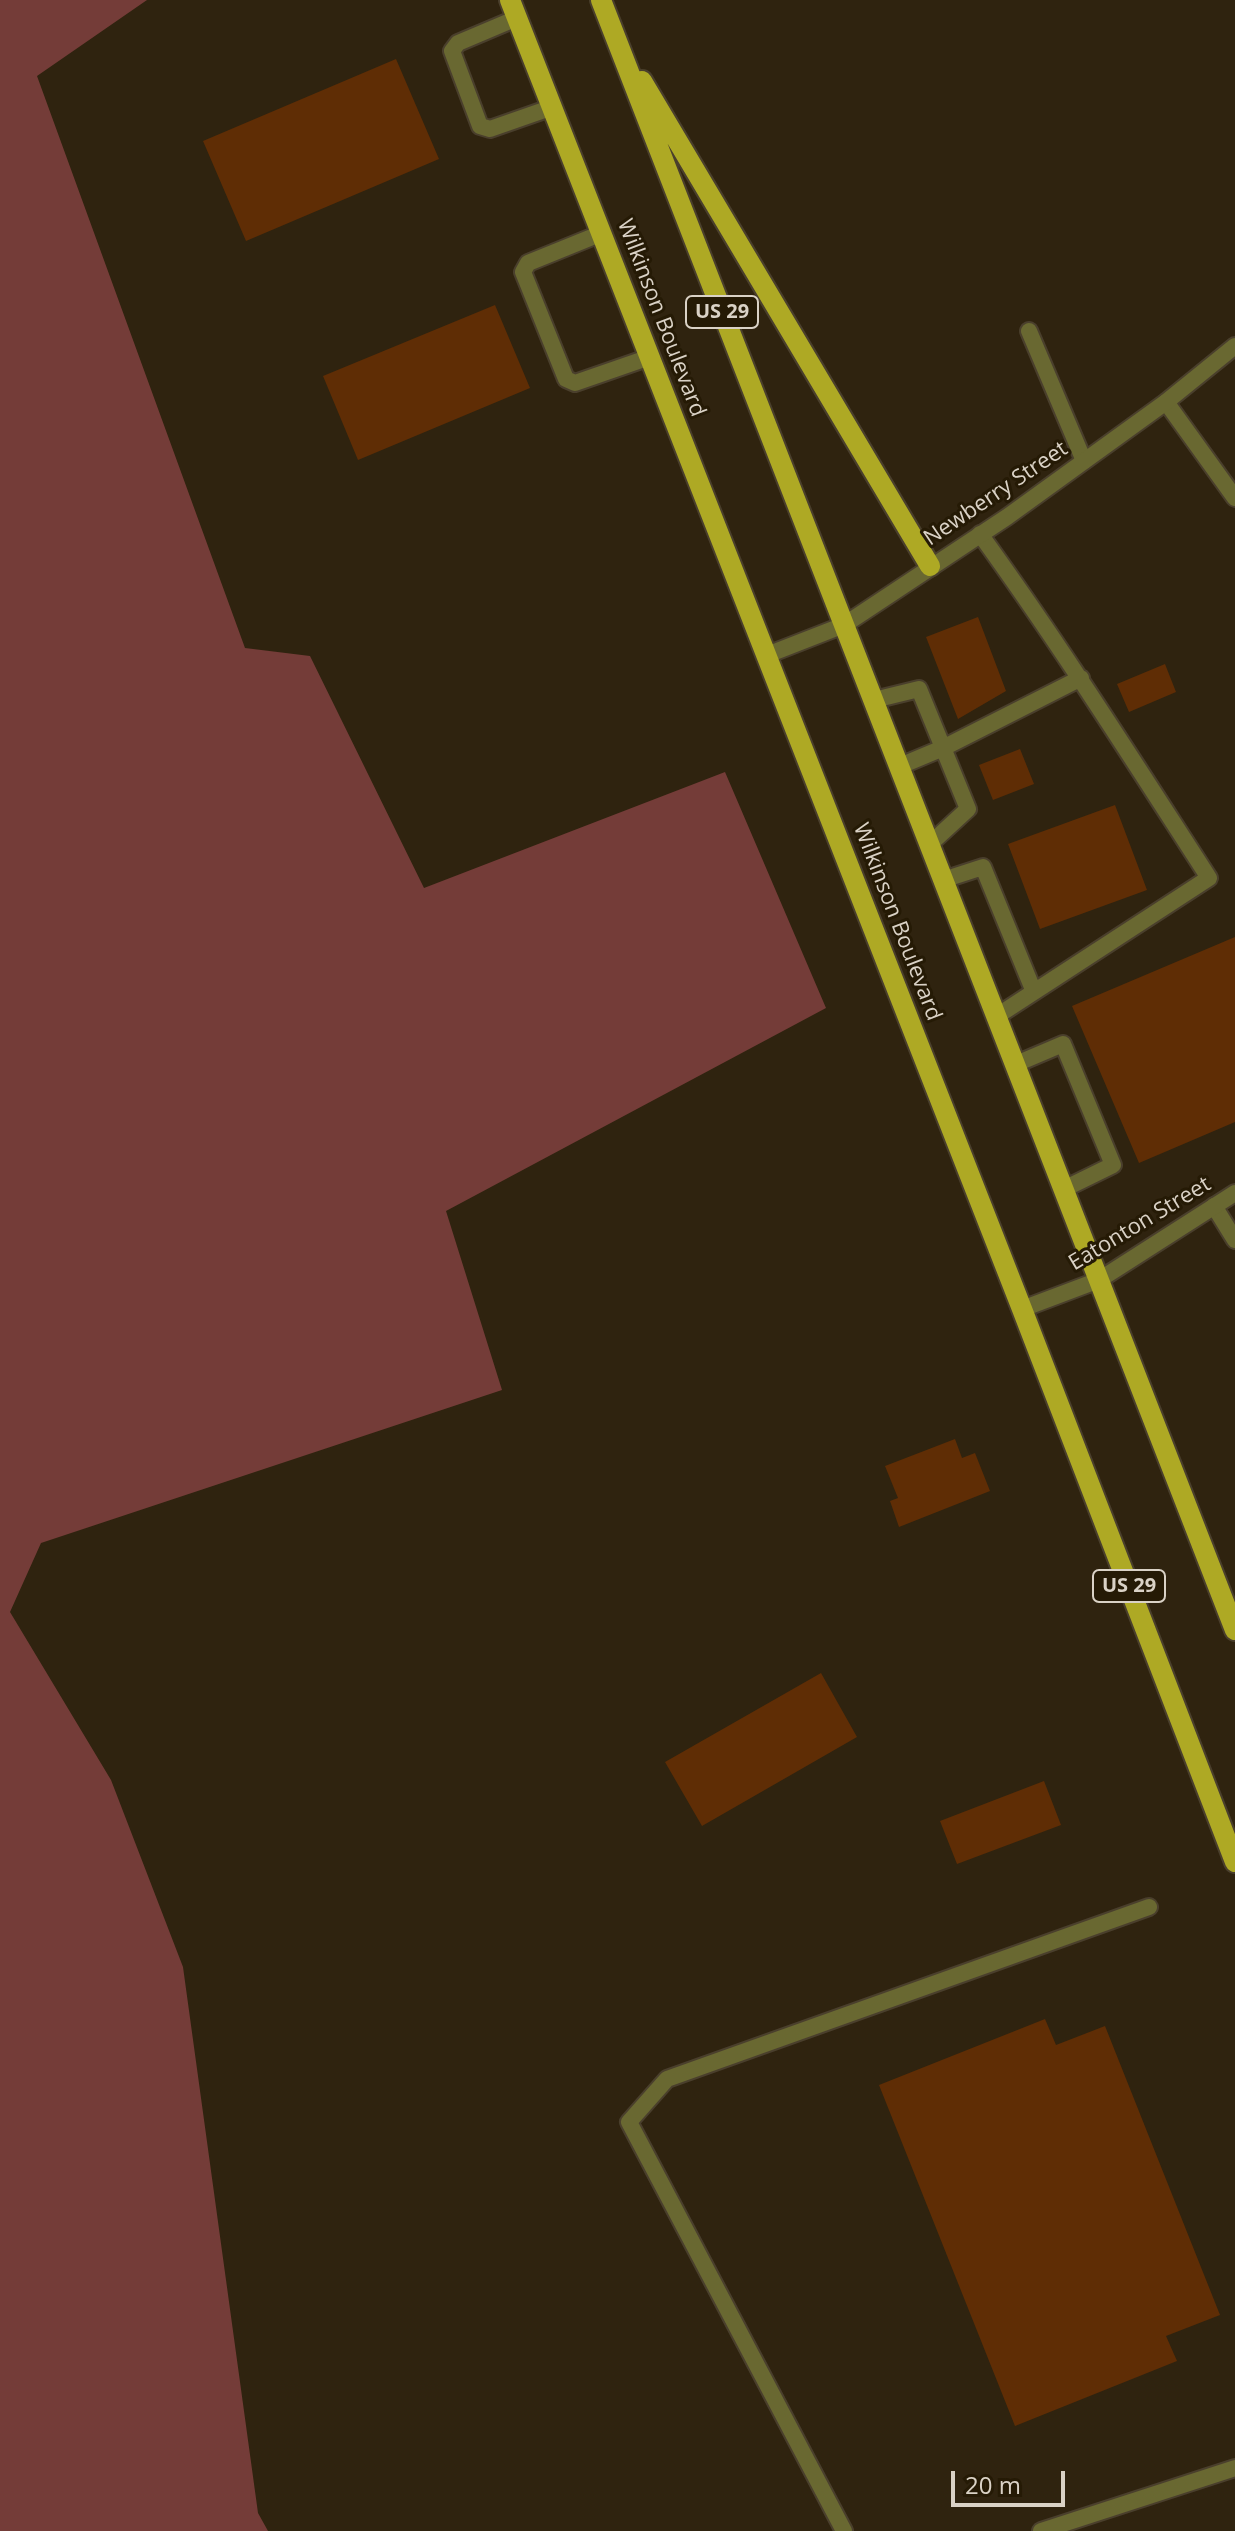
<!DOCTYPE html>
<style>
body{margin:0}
#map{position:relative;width:1235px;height:2531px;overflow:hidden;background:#2f230f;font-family:"Open Sans",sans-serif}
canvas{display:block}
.scale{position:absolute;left:951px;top:2471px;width:114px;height:36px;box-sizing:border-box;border:4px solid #dad2c6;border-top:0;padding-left:10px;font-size:24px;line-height:28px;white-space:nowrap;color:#dad2c6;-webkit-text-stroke:6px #251a05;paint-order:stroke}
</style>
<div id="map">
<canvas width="1235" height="2531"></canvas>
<div class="scale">20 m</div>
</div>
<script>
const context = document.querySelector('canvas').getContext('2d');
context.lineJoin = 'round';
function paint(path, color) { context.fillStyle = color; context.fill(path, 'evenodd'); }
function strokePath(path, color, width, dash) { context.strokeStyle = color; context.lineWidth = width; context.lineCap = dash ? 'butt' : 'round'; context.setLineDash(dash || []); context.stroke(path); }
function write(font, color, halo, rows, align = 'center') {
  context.font = font + ' "Open Sans",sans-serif'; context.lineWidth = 6; context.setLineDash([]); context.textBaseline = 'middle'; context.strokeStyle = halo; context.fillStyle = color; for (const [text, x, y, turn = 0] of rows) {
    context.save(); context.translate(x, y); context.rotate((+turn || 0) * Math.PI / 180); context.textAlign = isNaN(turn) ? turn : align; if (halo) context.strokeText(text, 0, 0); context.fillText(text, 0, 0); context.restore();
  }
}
paint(new Path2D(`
 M0,0H147L37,76L245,648L310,656L424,888L725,772L826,1008L446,1211L502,1390L41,1543L10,1612L111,1780L183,1967L258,2513L268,2531H0Z`), '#743c38');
paint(new Path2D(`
 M396,59L439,159L246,241L203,141Z
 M495,305L530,388L358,460L323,376Z
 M978,617L1006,691L958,719L926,637Z
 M1165,664L1176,692L1129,712L1117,684Z
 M1020,749L1034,784L993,800L979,765Z
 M1115,805L1147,890L1040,929L1008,844Z
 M1235,937V1122L1139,1163L1072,1006Z
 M955,1439L962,1458L975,1453L990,1491L899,1527L890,1501L898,1498L885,1466Z
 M821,1673L857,1737L702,1826L665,1762Z
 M1044,1781L1061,1825L957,1864L940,1821Z
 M1045,2019L1056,2045L1105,2026L1220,2315L1166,2336L1177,2361L1015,2426L879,2085Z`), '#5f2d05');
const lane = new Path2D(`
 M517,18L458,43L452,51L480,126L490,129L553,107
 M602,233L528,263L523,272L566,379L575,383L650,357
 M1029,331L1084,461
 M1166,402L1235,498
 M980,534C1061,646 1134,762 1209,878L997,1016
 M874,700L919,689L968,809L930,844
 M900,766L943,748L1081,678
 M943,880L983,867L1034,992
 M1016,1064L1063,1044L1113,1165L1064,1189
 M1214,1206L1235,1240
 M844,2531L629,2122L667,2079L1149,1907
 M1041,2531L1235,2468`);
const street = new Path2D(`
 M767,655L844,625L1007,517L1166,402L1235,346
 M1022,1309L1099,1280L1235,1193`);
const primary = new Path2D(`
 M510,0L1022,1309L1235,1862
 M601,0L1235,1630
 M642,81L930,566`);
strokePath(lane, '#4a3f2c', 20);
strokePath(street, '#4a3f2c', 20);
strokePath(primary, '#4a3f2c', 24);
strokePath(lane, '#696831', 16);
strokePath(street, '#696831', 16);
strokePath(primary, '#aea924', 20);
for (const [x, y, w] of [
 [722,312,72],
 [1129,1586,72]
]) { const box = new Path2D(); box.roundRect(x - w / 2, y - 16, w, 32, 6); context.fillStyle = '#251a05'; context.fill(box); strokePath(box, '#dad2c6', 2); }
write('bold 20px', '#dad2c6', null, [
 ["US 29",722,312],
 ["US 29",1129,1586]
]);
write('22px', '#dad2c6', '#251a05', [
 ["Wilkinson Boulevard",661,318,69],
 ["Newberry Street",996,494,-34],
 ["Wilkinson Boulevard",897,922,69],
 ["Eatonton Street",1140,1224,-31]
]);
</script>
